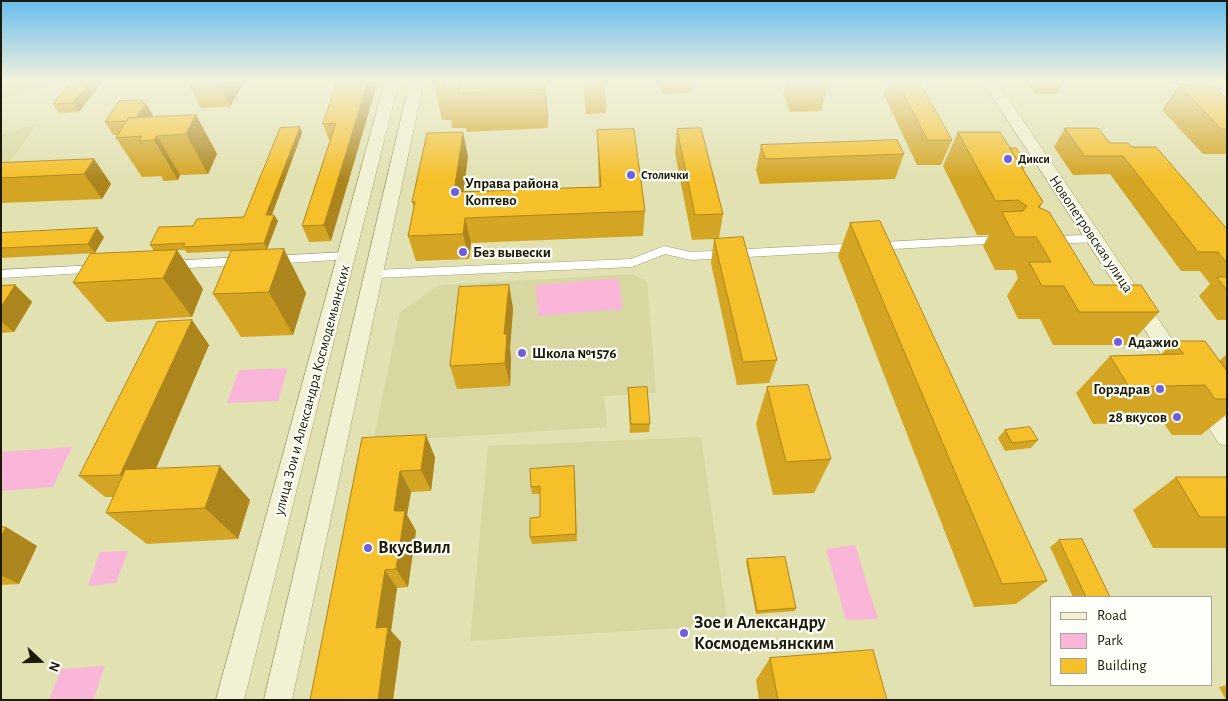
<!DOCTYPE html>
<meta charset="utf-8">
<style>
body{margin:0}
#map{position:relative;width:1228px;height:701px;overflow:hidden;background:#e2e1b2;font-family:"Alegreya Sans",sans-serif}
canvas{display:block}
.frame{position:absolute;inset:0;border:2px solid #1c1b09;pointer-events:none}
.legend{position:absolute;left:1050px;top:596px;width:162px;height:90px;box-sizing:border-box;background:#fffffa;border:1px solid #a4a49a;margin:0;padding:6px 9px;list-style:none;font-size:15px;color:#1c1b09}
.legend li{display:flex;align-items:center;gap:10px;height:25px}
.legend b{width:25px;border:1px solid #a4a49a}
.north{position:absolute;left:15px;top:636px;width:50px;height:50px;-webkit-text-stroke:4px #fffffa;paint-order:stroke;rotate:111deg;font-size:14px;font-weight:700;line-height:20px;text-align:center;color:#1c1b09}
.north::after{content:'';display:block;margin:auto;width:18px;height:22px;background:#1c1b09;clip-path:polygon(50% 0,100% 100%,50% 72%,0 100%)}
</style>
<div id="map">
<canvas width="1228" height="701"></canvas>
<div class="frame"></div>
<ul class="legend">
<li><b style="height:6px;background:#f2f1d4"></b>Road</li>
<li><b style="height:14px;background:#f9b6d9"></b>Park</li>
<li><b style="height:14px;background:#f5c029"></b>Building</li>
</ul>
<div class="north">N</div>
</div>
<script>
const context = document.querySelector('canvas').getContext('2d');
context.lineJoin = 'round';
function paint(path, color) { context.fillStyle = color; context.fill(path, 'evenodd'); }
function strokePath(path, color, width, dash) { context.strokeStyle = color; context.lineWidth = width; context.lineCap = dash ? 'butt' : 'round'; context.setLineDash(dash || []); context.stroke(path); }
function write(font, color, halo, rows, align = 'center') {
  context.font = font + ' "Alegreya Sans",sans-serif'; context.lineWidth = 4.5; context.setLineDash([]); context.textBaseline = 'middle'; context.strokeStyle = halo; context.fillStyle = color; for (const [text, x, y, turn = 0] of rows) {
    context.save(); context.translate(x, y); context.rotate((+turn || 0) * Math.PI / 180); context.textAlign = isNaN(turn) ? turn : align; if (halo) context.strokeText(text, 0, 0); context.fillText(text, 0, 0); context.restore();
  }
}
paint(new Path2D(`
 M1,81H70L1,99Z
 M38,123L1,174V135Z
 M632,274L647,281L656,393L604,396L607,427L373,442L400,312L440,285Z
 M701,437L728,625L470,641L488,446Z`), '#d8d7a1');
paint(new Path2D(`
 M618,278L623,309L538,316L536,285Z
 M288,368L278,401L227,403L239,370Z
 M72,447L53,487L1,491V452Z
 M855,545L878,619L846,620L826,549Z
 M128,551L116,583L88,586L100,552Z
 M105,666L93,700H49L61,669Z`), '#f9b6d9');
const street = new Path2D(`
 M1172,81H1185L1227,92V98L1173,83Z
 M1095,235L1099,236L1101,239L1099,242L1048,244L1042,240L1048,236Z
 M999,236L1005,240L1003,243L691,260L665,254L632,267L375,278L369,274L375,270L631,259L664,246L691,252Z
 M348,252L354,256L352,259L271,264L265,260L271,256Z
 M245,257L251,261L245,265L169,269L163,265L169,261Z
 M97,265L101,266L103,269L101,272L1,278V270Z`);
const secondary = new Path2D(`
 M385,81H399L244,700H216Z
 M410,81H424L292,700H264Z
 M982,81H996L1189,364L1192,370L1189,376L1182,378L1175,376Z
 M1202,391L1209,394L1227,419V446L1219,444L1191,400L1195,394Z`);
strokePath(street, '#9e9d70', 1);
strokePath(secondary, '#9e9d70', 1);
paint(street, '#fff');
paint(secondary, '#f2f1d4');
strokePath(new Path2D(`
 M1168,81L1227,98`), '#605f43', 1);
paint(new Path2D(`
 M72,81L79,112L59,113L53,104Z
 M187,81H245L230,107L201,108Z
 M338,81L331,241L309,242L302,226L330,140H329L323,124Z
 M434,81H545L548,128L467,132L466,128H452L451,120H442Z
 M583,81H605L606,113L586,114Z
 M658,81H692L691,93L661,94Z
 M786,81H829L821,111L790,112L783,94Z
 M889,81H919L952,140L941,165H917L884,95Z
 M1026,81H1065L1057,94H1036Z
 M1179,85L1227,99V154H1203L1162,110Z
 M144,103H146L153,116V117L196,115L217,154L208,174L180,175L178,180L164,181L161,176L142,177L116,138L118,135H113L105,122Z
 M300,127L302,133L272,215H274L278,221L267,249L306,293L293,335L241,337L213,294L231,251L187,253L185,250H177L203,289L192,317L107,322L73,283L154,251L150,245L193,226L244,217Z
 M1065,128L1110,143L1132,147L1227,229V320H1217L1199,296L1210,284L1200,271H1181L1110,174L1073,175L1054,147Z
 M677,129L723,214L719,238L777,360L769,383L737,385L711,263L714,239L692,240L675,153Z
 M597,130L645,211L643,236L471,243L469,259L416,261L408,236L414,208L412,202L468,156L464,192L599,187Z
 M958,132L1027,164L1024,169H1023L1043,202L1040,207L1094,285L1159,312L1129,345H1053L1040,319H1018L1007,296L1018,278L1015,270H995L983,246L989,235H977L943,166Z
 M761,145L904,154L895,179L760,184L756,170Z
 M94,159L111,184L102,199L1,203V163Z
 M850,223L1047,581L1016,604L974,607L838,256Z
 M1,233L104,237L95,253L1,258Z
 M15,285L32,302L14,332L1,333V286Z
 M509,285L513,309L510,348L511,358L510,386L457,389L450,366Z
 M192,320L209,345L156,469L250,500L238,539L147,544L106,513L113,497H105L79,476Z
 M1174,341L1219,361L1227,354V414L1201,435H1172L1163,422L1093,424L1076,393L1110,356L1161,354Z
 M767,387L831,459L814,493L773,495L756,424Z
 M628,388L650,424L649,432L630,433L628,396Z
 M1005,430L1038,440L1031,448L1005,451L998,438Z
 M362,438L435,457L431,491L411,492L407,515L416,531L408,587L397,588L391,631L401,642L393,700H310Z
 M575,474L577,541L532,544L530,537L540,517V494H532L531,487Z
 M1176,477H1227V548H1153L1133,510Z
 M1,527H6L37,546L19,584L1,585Z
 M1059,540L1110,597H1073L1050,547Z
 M747,559L796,608L795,611L756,614L746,562Z
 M770,658L887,700H759L756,680Z
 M1227,685V700H1226L1219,687Z`), '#d3a523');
paint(new Path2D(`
 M91,81H103L79,112L73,103Z
 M217,81H245L230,107Z
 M368,81H378L331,241L324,225Z
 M545,81L548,115V128L545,89Z
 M142,100L145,104L146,103L153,116L142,134L134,121L140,103Z
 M196,115L217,154L208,174L186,134Z
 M300,127L302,133L269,222L266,215Z
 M463,132L468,156L460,217L454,192Z
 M157,136L180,175L178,180L154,140Z
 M94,159L111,184L102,199L84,174Z
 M274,215L278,221L267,249L264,243Z
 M465,218L471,243L469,259L463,234Z
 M97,228L104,237L95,253L88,244Z
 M284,249L306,293L293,335L269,292Z
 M177,250L203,289L192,317L163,278Z
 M15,285L32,302L14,332L1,321V307Z
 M509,285L513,309L510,348L511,358L510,386L505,363L504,334Z
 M192,320L209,345L144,496L120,475Z
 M426,435L435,457L431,491L421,470Z
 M220,466L250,500L238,539L205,508Z
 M400,471L411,492L407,515L416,531L408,587L396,569L394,511Z
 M6,527L37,546L19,584L1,575V536Z
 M385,570L397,588L391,631L401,642L393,700H378L376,628Z`), '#ac861d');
const building = new Path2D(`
 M72,81H91L73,103L53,104Z
 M338,81H368L324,225L302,226L336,123L323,124Z
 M446,81H460L459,89H444Z
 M461,81H544L545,89L459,93Z
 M897,81H919L952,140H928Z
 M1179,85H1213L1227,99V129H1222Z
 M142,100L140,103H146L136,118H128L127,121L105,122L119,101Z
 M196,115L186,134L157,136L154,140L139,141L142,136L116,138L128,118Z
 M300,127L266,215H274L264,243L183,247L185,243L150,245L159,227L193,226L197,219L244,217L280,128Z
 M701,128L723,214L695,215L677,129Z
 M1065,128H1098L1110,143H1128L1132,147H1156L1227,229V263L1218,252H1198L1123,156H1085Z
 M634,129L645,211L465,218L463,234L408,236L415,202H412L427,133L463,132L454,192L518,190L519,182L533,181L532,189L601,187L597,130Z
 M958,132H1000L1043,202L1038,207L1049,212L1094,285H1141L1159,312H1079L1064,286H1042L1029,262H1051L1036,237H1015L1002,212L1023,211L1027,206L1018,200L996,201Z
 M897,140L904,154L765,159L761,145Z
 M1010,148H1016L1027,164H1020Z
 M94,159L84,174L1,178V163Z
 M880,221L1047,581L1002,584L850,223Z
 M97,228L88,244L1,248V233Z
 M743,237L777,360L743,362L714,239Z
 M284,249L269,292L213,294L231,251Z
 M177,250L163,278L73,283L90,254Z
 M1217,277H1227V290Z
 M15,285L1,307V286Z
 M509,285L504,334H507L505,363L450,366L459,287Z
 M192,320L120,475L79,476L157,322Z
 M1174,341H1205L1227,371V399H1215L1205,385L1129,387L1110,356L1183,354Z
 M808,385L831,459L786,462L767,387Z
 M647,387L650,424H631L628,388Z
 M1030,427L1038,440L1012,443L1005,430Z
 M426,435L421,470L400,471L394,511H405L396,569L385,570L376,628L388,627L378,700H310L362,438Z
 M220,466L205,508L106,513L125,470Z
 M574,466L576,534L530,537V518L540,517V486L531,487L530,469Z
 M1176,477H1227V517H1200Z
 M1,527H6L1,536Z
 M1082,539L1110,597H1086L1059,540Z
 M785,557L796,608L757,611L747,559Z
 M873,650L887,700H778L770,658Z`);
paint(building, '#f5c029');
strokePath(building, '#ac861d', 1);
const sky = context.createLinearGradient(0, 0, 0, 179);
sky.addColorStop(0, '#67bcee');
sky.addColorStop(0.45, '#f2f2dc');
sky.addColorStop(1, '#f2f2dc00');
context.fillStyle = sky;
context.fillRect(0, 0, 1228, 179);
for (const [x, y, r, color] of [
 [1008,159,5,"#725ed8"],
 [631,175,5,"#725ed8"],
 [455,192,5,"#725ed8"],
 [463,252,5,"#725ed8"],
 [1118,342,5,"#725ed8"],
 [522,353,5,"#725ed8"],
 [1160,389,5,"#725ed8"],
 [1177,417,5,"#725ed8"],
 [368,548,5,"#725ed8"],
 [684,633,5,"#725ed8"]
]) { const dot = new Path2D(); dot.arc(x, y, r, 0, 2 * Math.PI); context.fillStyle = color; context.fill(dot); strokePath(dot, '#fffffa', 2); }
write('bold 12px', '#1c1b09', '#fffffa', [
 ["Дикси",1018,159],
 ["Столички",641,175]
], 'left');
write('bold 15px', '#1c1b09', '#fffffa', [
 ["Управа района",465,183],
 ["Коптево",465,200],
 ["Без вывески",473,252],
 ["Адажио",1128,342],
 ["Школа №1576",532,353],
 ["Горздрав",1150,389,"right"],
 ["28 вкусов",1167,417,"right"]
], 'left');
write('15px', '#1c1b09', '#fffffa', [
 ["Новопетровская улица",1091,234,56],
 ["улица Зои и Александра Космодемьянских",312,390,-75]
]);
write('bold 18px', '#1c1b09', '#fffffa', [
 ["ВкусВилл",378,548],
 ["Зое и Александру",694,623],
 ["Космодемьянским",694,644]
], 'left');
</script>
